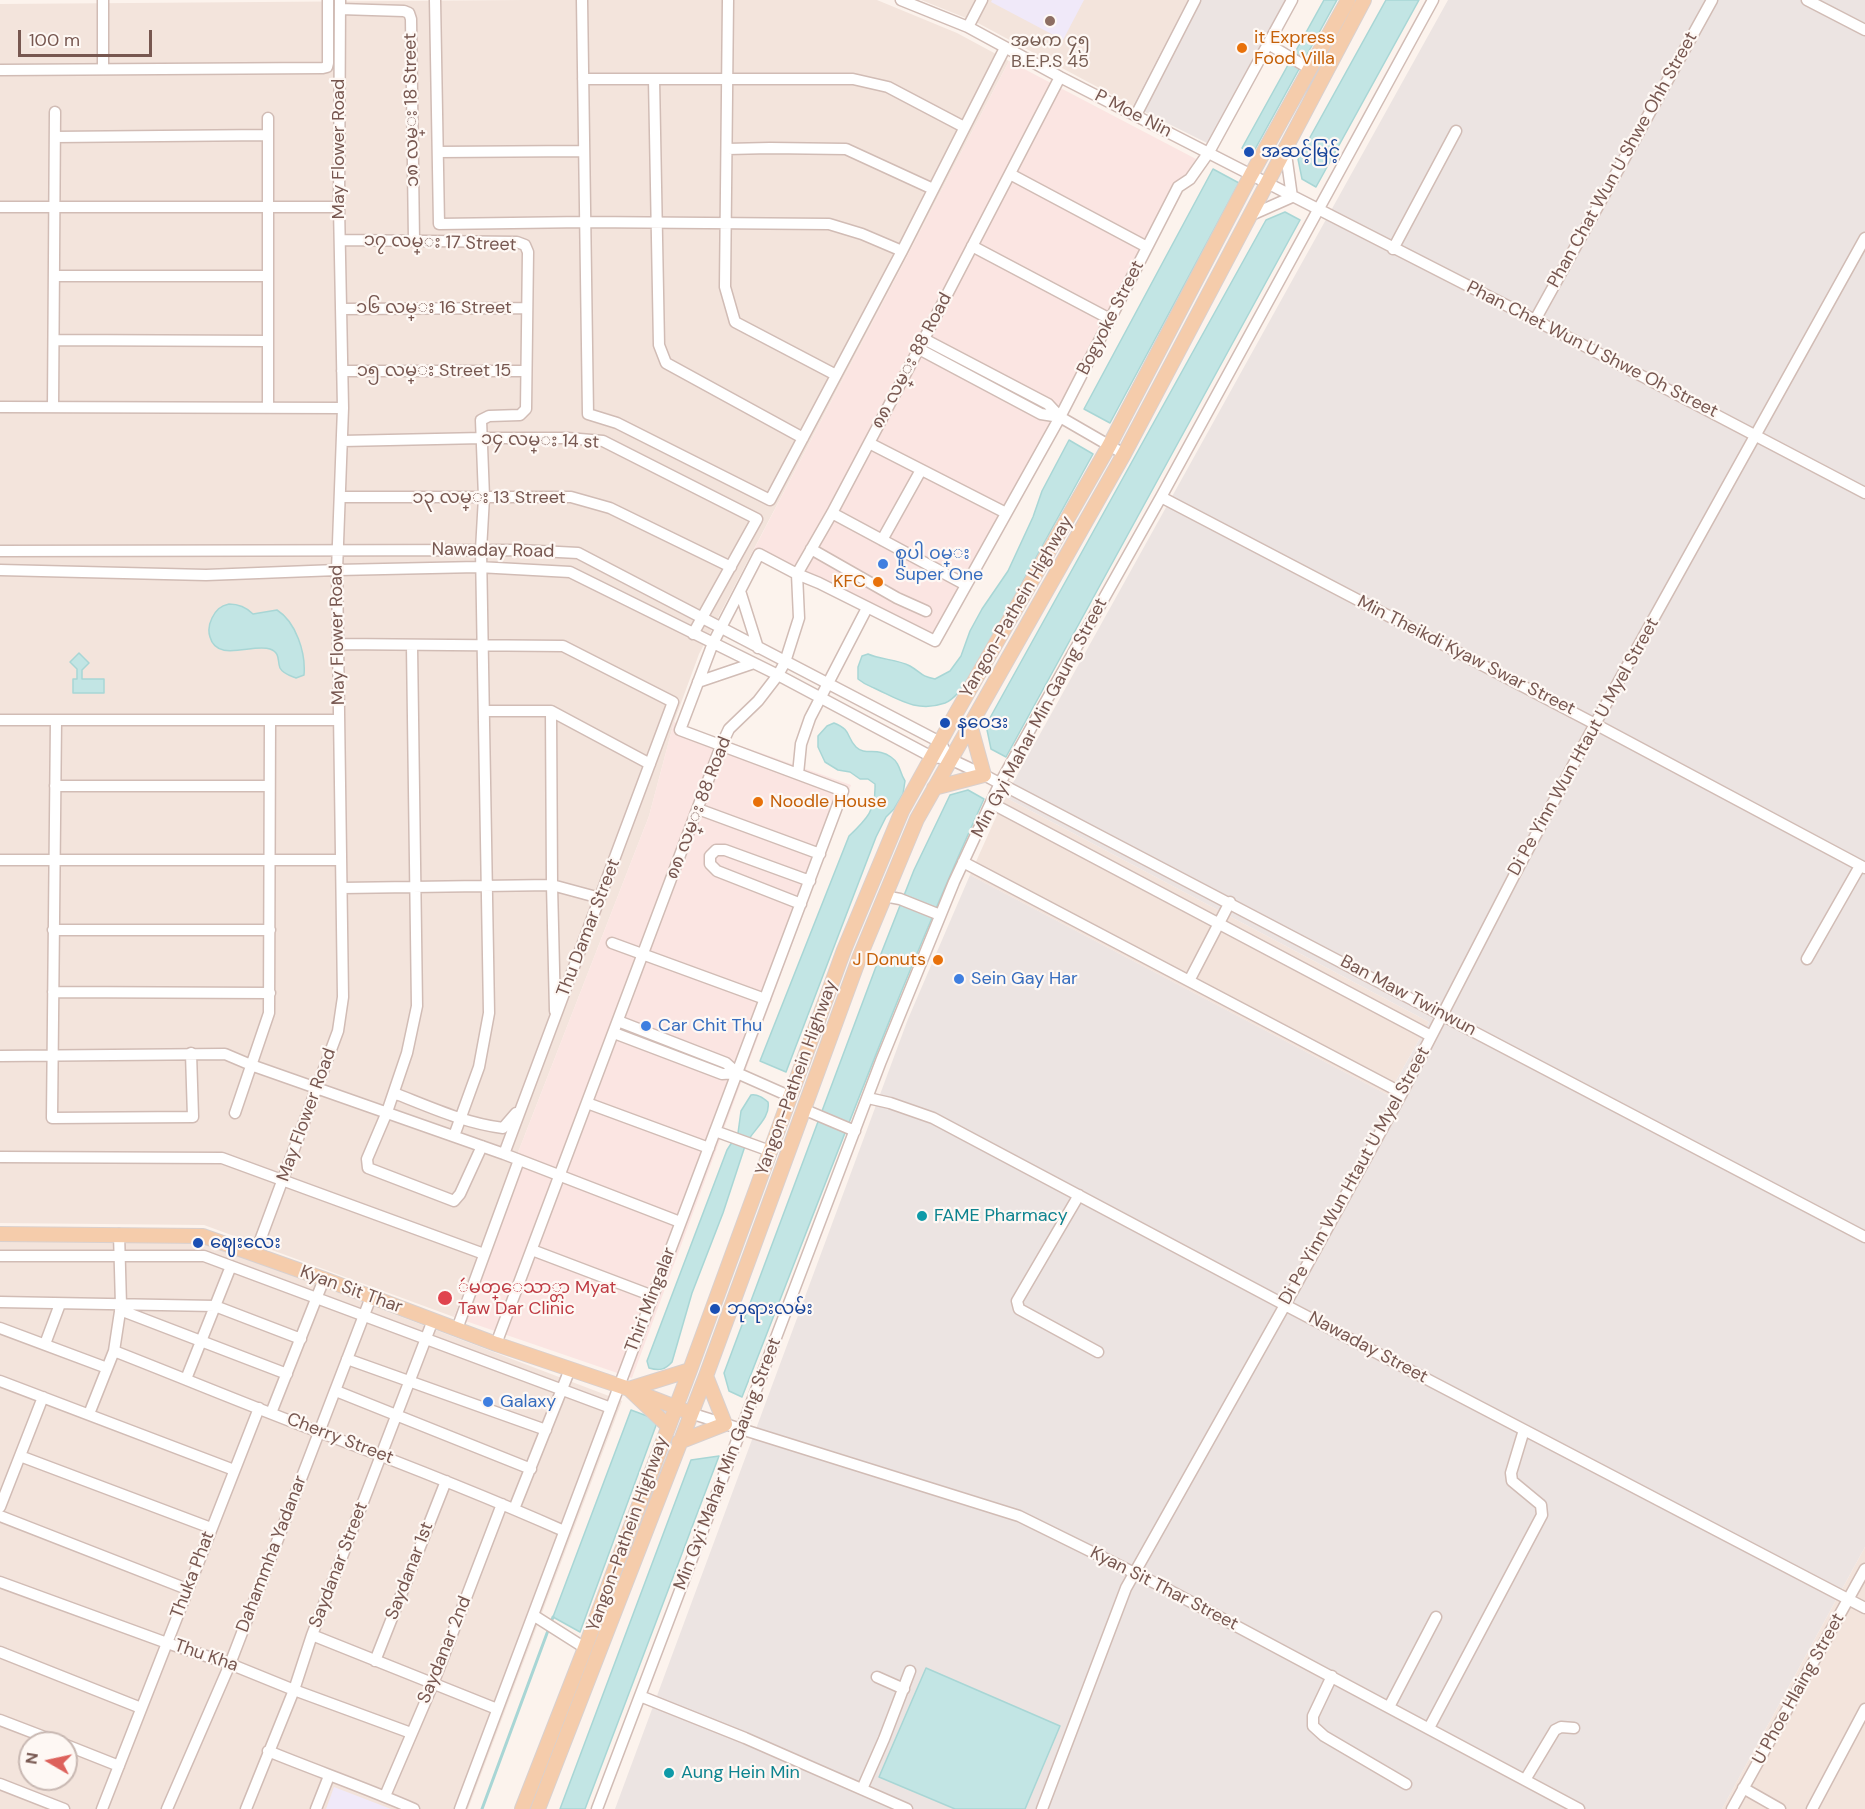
<!DOCTYPE html>
<meta charset="utf-8">
<style>
body{margin:0}
#map{position:relative;width:1865px;height:1809px;overflow:hidden;background:#fcf3ed;font-family:"DM Sans",sans-serif}
canvas{display:block}
.north{position:absolute;left:18px;top:1731px;width:60px;height:60px;box-sizing:border-box;background:#fef8f4;border:2px solid #c8b8b2;border-radius:50%;rotate:279deg;font-size:16px;font-weight:700;line-height:24px;text-align:center;color:#775750}
.north::after{content:'';display:block;margin:auto;width:21px;height:27px;background:#dd615b;clip-path:polygon(50% 0,100% 100%,50% 72%,0 100%)}
.scale{position:absolute;left:18px;top:30px;width:134px;height:27px;box-sizing:border-box;border:3px solid #775750;border-top:0;padding-left:8px;font-size:18px;line-height:21px;white-space:nowrap;color:#775750;-webkit-text-stroke:4px #fef8f4;paint-order:stroke}
</style>
<div id="map">
<canvas width="1865" height="1809"></canvas>
<div class="north">N</div>
<div class="scale">100 m</div>
</div>
<script>
const context = document.querySelector('canvas').getContext('2d');
context.lineJoin = 'round';
function paint(path, color) { context.fillStyle = color; context.fill(path, 'evenodd'); }
function strokePath(path, color, width, dash) { context.strokeStyle = color; context.lineWidth = width; context.lineCap = dash ? 'butt' : 'round'; context.setLineDash(dash || []); context.stroke(path); }
function write(font, color, halo, rows, align = 'center') {
  context.font = font + ' "DM Sans","Noto Sans Myanmar",sans-serif'; context.lineWidth = 4.5; context.setLineDash([]); context.textBaseline = 'middle'; context.strokeStyle = halo; context.fillStyle = color; for (const [text, x, y, turn = 0] of rows) {
    context.save(); context.translate(x, y); context.rotate((+turn || 0) * Math.PI / 180); context.textAlign = isNaN(turn) ? turn : align; if (halo) context.strokeText(text, 0, 0); context.fillText(text, 0, 0); context.restore();
  }
}
paint(new Path2D(`
 M524,0H877L957,33L1009,61L699,654L674,722L649,816L454,1317L204,1225L0,1223V4Z
 M921,0H1188L1133,106L976,22Z
 M1005,797L1429,1022L1388,1095L970,875Z
 M0,1241H202L622,1401L468,1809H0ZM30,1743H66V1779H30Z
 M1865,1547V1809H1722Z`), '#f3e4dc');
paint(new Path2D(`
 M1009,61L1196,159L935,648L751,555Z
 M674,722L851,785L632,1378L454,1317L649,816Z`), '#fbe5e2');
paint(new Path2D(`
 M1188,0H1287L1209,144L1133,106Z
 M1448,0H1865V1547L1722,1809H615L908,1019L970,875L1388,1095L1429,1022L1005,797Z`), '#ece4e2');
paint(new Path2D(`
 M992,0H1084L1063,40L991,2Z
 M334,1787L391,1809H326Z`), '#f0e9f9');
const water = new Path2D(`
 M1324,0H1337L1253,153L1242,148Z
 M1386,0H1419L1316,187L1302,179L1298,159Z
 M1213,169L1239,183L1110,423L1084,409Z
 M1285,212L1300,220L1006,757L991,749L986,725L1266,220Z
 M1069,440L1093,454L973,672C966,682 957,698 945,703C917,713 898,699 874,688C867,685 864,684 858,679V667L862,656L868,654C881,660 897,659 910,666C922,673 920,676 935,679L950,671L961,656L970,631L982,609L1008,571L1033,517L1042,491Z
 M229,604C239,604 246,607 253,614L277,610C296,622 306,653 304,675L296,678C291,676 283,674 280,668C277,661 281,653 270,649C253,643 217,663 210,637C208,631 209,624 212,618C216,610 220,606 229,604Z
 M79,653L89,663L82,670V679H104V693H73V679H77V669L70,662Z
 M834,723C852,730 846,737 856,747C865,756 878,747 891,757C901,764 899,772 905,781L903,794L894,809L886,817L876,837L786,1072L760,1061L849,836C867,819 876,810 875,784L868,779H860L850,772L838,770L825,762L818,747V736L827,726Z
 M968,790L984,799C895,995 821,1197 742,1397L729,1391L724,1373L877,964L914,870L950,795Z
 M751,1095C758,1094 763,1098 768,1102C771,1119 751,1131 745,1146L723,1213L692,1293L672,1362C665,1370 659,1371 649,1368L647,1361L727,1150L738,1133L741,1111Z
 M631,1410L658,1420L580,1632L553,1617Z
 M719,1456L585,1809H560L691,1460Z
 M926,1668L1060,1726L1025,1809H955L879,1777Z`);
paint(water, '#c2e5e4');
strokePath(water, '#a8d6d5', 1.5);
strokePath(new Path2D(`
 M482,1809L553,1617`), '#a8d6d5', 3);
const minor = new Path2D(`
 M103,0V69
 M435,0L439,224L585,222L829,224L862,234L902,251
 M582,0L588,414L617,423L770,500L902,251L1005,48
 M728,0L725,287L735,322L836,375
 M901,0L968,27L1060,77L1535,320L1865,493
 M1807,0L1865,30
 M340,9L404,11L409,13L411,19L414,241
 M968,27L982,0
 M1268,44L1310,69
 M0,70L323,68L327,67L328,63V0
 M583,79H853L888,87L964,127
 M654,79L659,345L666,363L803,438
 M1136,115L1195,0
 M55,137L268,135
 M727,149L770,148L846,149L933,189
 M438,152L584,151
 M1010,174L1147,247
 M0,207H339
 M1249,216L1292,197L1285,147
 M340,240L517,242L525,245L528,252L526,409L520,415L489,416L481,420L484,497L481,550L489,1013L479,1067L454,1136
 M972,246L1110,319
 M1393,249L1456,131
 M54,276H268
 M341,309L526,308
 M1535,320L1712,0
 M924,339L1048,404L1060,417L1124,454
 M54,340L268,341
 M919,349L1041,414L1060,417
 M342,371H526
 M0,407L343,408
 M53,407L55,112
 M268,408V118
 M342,441L483,438H568L603,441L757,519L693,634
 M869,443L1006,513
 M340,497H571L610,508L731,567
 M1161,497L1595,724L1865,868
 M832,513L966,585
 M882,540L921,470
 M811,549L897,598L926,611
 M0,551L520,550L578,553L940,742L950,759
 M0,570L206,575L337,570L478,567L570,572L778,675L932,757L950,759L984,775L1865,1237
 M740,591L758,648
 M338,644L563,646L673,702L504,1154
 M412,646L417,1006L407,1053L387,1112L367,1159L368,1168L454,1201L460,1194L482,1146
 M698,682L754,663
 M485,711H551L650,764
 M551,711L552,885L555,1011
 M0,720H339
 M56,720L52,1118L193,1117L191,1053
 M798,774L801,744L810,718L867,608
 M55,786H269
 M991,803L1431,1036
 M698,809L820,854
 M0,860H341
 M963,862L1402,1093
 M342,888L552,885L600,898
 M884,896L900,899L940,915
 M801,904L717,871L710,864V856L716,850H725L810,881
 M53,930H270
 M612,943L765,999
 M1807,959L1860,866
 M1189,981L1230,902
 M53,992L270,993
 M614,1033L722,1074L737,1073L726,1063L618,1021
 M0,1056L225,1054L251,1065L504,1154L680,1222
 M737,1073L789,1096
 M394,1093C430,1107 464,1123 503,1128L516,1113
 M868,1098L890,1103L933,1118L1285,1305L1865,1608
 M587,1103L709,1148
 M803,1109L855,1131
 M235,1113L269,1013L270,720
 M715,1131L770,1151
 M0,1157L222,1158L484,1254
 M1079,1195L1017,1301L1019,1309L1098,1352
 M532,1250L653,1296
 M255,1254L338,1031L343,997L337,570L343,408L339,207L340,0
 M0,1256H204L611,1408
 M0,1302L215,1306L301,1339
 M120,1310L287,1374
 M0,1328L107,1368
 M457,1329L519,1160
 M45,1344L60,1304
 M496,1344L721,746L729,729L758,701L778,675L785,662L799,618L797,574L832,513L924,339L1060,77
 M114,1351C183,1378 250,1406 319,1432C401,1463 483,1495 564,1531
 M347,1359L546,1430
 M186,1379L231,1266
 M0,1381L234,1470
 M336,1391L531,1469
 M271,1413L324,1279
 M690,1413L1019,1516L1163,1587L1579,1809
 M89,1414L114,1351L121,1305L119,1234
 M20,1456L211,1528
 M0,1507L43,1397
 M514,1509L570,1369
 M0,1516L187,1589
 M0,1582L167,1643L230,1664L294,1690L411,1733
 M533,1615L585,1648
 M312,1635L497,1709
 M0,1652L141,1708
 M375,1661L446,1481
 M1332,1676L1313,1716V1726L1324,1736L1406,1784
 M877,1677L904,1689
 M640,1696L745,1738L907,1809
 M1389,1707L1436,1617
 M0,1720L60,1743
 M1429,1728L1542,1515L1541,1505L1512,1481L1511,1473L1524,1430
 M66,1745L119,1766
 M268,1751C317,1771 366,1788 414,1809
 M1525,1780L1555,1730L1561,1727L1574,1728
 M0,1784L64,1809
 M1743,1788L1780,1809
 M862,1789L884,1739L910,1671
 M385,1796L433,1684L502,1504
 M102,1809L259,1408
 M167,1809L230,1664L371,1297
 M246,1809L294,1690L312,1635L433,1320
 M316,1809L329,1776
 M460,1809L843,791L680,730L713,643L759,554L797,574L819,583L935,641L1060,417L1178,187L1190,179L1209,152L1292,0
 M597,1809L881,1061L954,882L1000,783L1161,497L1433,0
 M1042,1809L1126,1588L1285,1305L1402,1093L1515,874L1595,724L1865,238
 M1732,1809L1865,1569
 M1812,1809L1865,1709`);
const major = new Path2D(`
 M934,788L984,775L970,724
 M0,1234L203,1236L324,1279L496,1344L629,1389L683,1410
 M668,1426L629,1389L690,1370
 M679,1442L725,1424L706,1376
 M522,1809L585,1648L690,1370L844,950L902,811L955,715L1109,446L1251,175L1348,0
 M538,1809L706,1376L860,956L917,819L1124,454L1364,0`);
strokePath(minor, '#d1bcb5', 13);
strokePath(major, '#d9d0ce', 16);
strokePath(minor, '#fff', 10);
strokePath(major, '#f5ccab', 14);
for (const [x, y, r, color] of [
 [1050,21,6,"#8d6e63"],
 [1242,48,6,"#e8710a"],
 [1249,152,6,"#1a4fb4"],
 [883,564,6,"#3f7fe0"],
 [878,582,6,"#e8710a"],
 [945,723,6,"#1a4fb4"],
 [758,802,6,"#e8710a"],
 [938,960,6,"#e8710a"],
 [959,979,6,"#3f7fe0"],
 [646,1026,6,"#3f7fe0"],
 [922,1216,6,"#0f9aa8"],
 [198,1243,6,"#1a4fb4"],
 [445,1298,8,"#e0444e"],
 [715,1309,6,"#1a4fb4"],
 [488,1402,6,"#3f7fe0"],
 [669,1773,6,"#0f9aa8"]
]) { const dot = new Path2D(); dot.arc(x, y, r, 0, 2 * Math.PI); context.fillStyle = color; context.fill(dot); strokePath(dot, '#fef8f4', 2); }
write('18px', '#c56008', '#fef8f4', [
 ["it Express",1254,38],
 ["Food Villa",1254,59],
 ["KFC",866,582,"right"],
 ["Noodle House",770,802],
 ["J Donuts",926,960,"right"]
], 'left');
write('18px', '#785e54', '#fef8f4', [
 ["အမက ၄၅",1050,41],
 ["B.E.P.S 45",1050,62]
]);
write('18px', '#775750', '#fef8f4', [
 ["၁၈ လမ္း 18 Street",412,110,-91],
 ["P Moe Nin",1133,114,27],
 ["May Flower Road",339,149,-90],
 ["Phan Chat Wun U Shwe Ohh Street",1623,160,-61],
 ["၁၇ လမ္း 17 Street",440,243,2],
 ["၁၆ လမ္း 16 Street",434,308],
 ["Bogyoke Street",1111,318,-63],
 ["Phan Chet Wun U Shwe Oh Street",1592,350,27],
 ["၈၈ လမ္း 88 Road",912,361,-62],
 ["၁၅ လမ္း Street 15",434,371],
 ["၁၄ လမ္း 14 st",540,441,2],
 ["၁၃ လမ္း 13 Street",489,498],
 ["Nawaday Road",493,551,1],
 ["Yangon-Pathein Highway",1017,607,-60],
 ["May Flower Road",338,635,-91],
 ["Min Theikdi Kyaw Swar Street",1466,656,27],
 ["Min Gyi Mahar Min Gaung Street",1040,718,-62],
 ["Di Pe Yinn Wun Htaut U Myel Street",1584,747,-61],
 ["၈၈ လမ္း 88 Road",699,808,-69],
 ["Thu Damar Street",589,928,-69],
 ["Ban Maw Twinwun",1408,996,28],
 ["Yangon-Pathein Highway",797,1078,-70],
 ["May Flower Road",307,1115,-70],
 ["Di Pe Yinn Wun Htaut U Myel Street",1355,1176,-61],
 ["Kyan Sit Thar",351,1290,20],
 ["Thiri Mingalar",651,1300,-69],
 ["Nawaday Street",1368,1348,28],
 ["Cherry Street",340,1439,21],
 ["Min Gyi Mahar Min Gaung Street",728,1464,-69],
 ["Yangon-Pathein Highway",628,1534,-70],
 ["Dahammha Yadanar",272,1554,-69],
 ["Saydanar Street",339,1565,-69],
 ["Saydanar 1st",410,1571,-69],
 ["Thuka Phat",193,1575,-69],
 ["Kyan Sit Thar Street",1164,1589,27],
 ["Saydanar 2nd",445,1650,-68],
 ["Thu Kha",206,1656,19],
 ["U Phoe Hlaing Street",1799,1689,-61]
]);
write('18px', '#164399', '#fef8f4', [
 ["အဆင့်မြင့်",1261,152],
 ["နဝေဒး",957,723],
 ["ဈေးလေး",210,1243],
 ["ဘုရားလမ်း",727,1309]
], 'left');
write('18px', '#366cbe', '#fef8f4', [
 ["စူပါ ၀မ္း",895,554],
 ["Super One",895,575],
 ["Sein Gay Har",971,979],
 ["Car Chit Thu",658,1026],
 ["Galaxy",500,1402]
], 'left');
write('18px', '#0d838f', '#fef8f4', [
 ["FAME Pharmacy",934,1216],
 ["Aung Hein Min",681,1773]
], 'left');
write('18px', '#be3a42', '#fef8f4', [
 ["ဴမတ္ေသာ္တာ Myat",458,1288],
 ["Taw Dar Clinic",458,1309]
], 'left');
</script>
